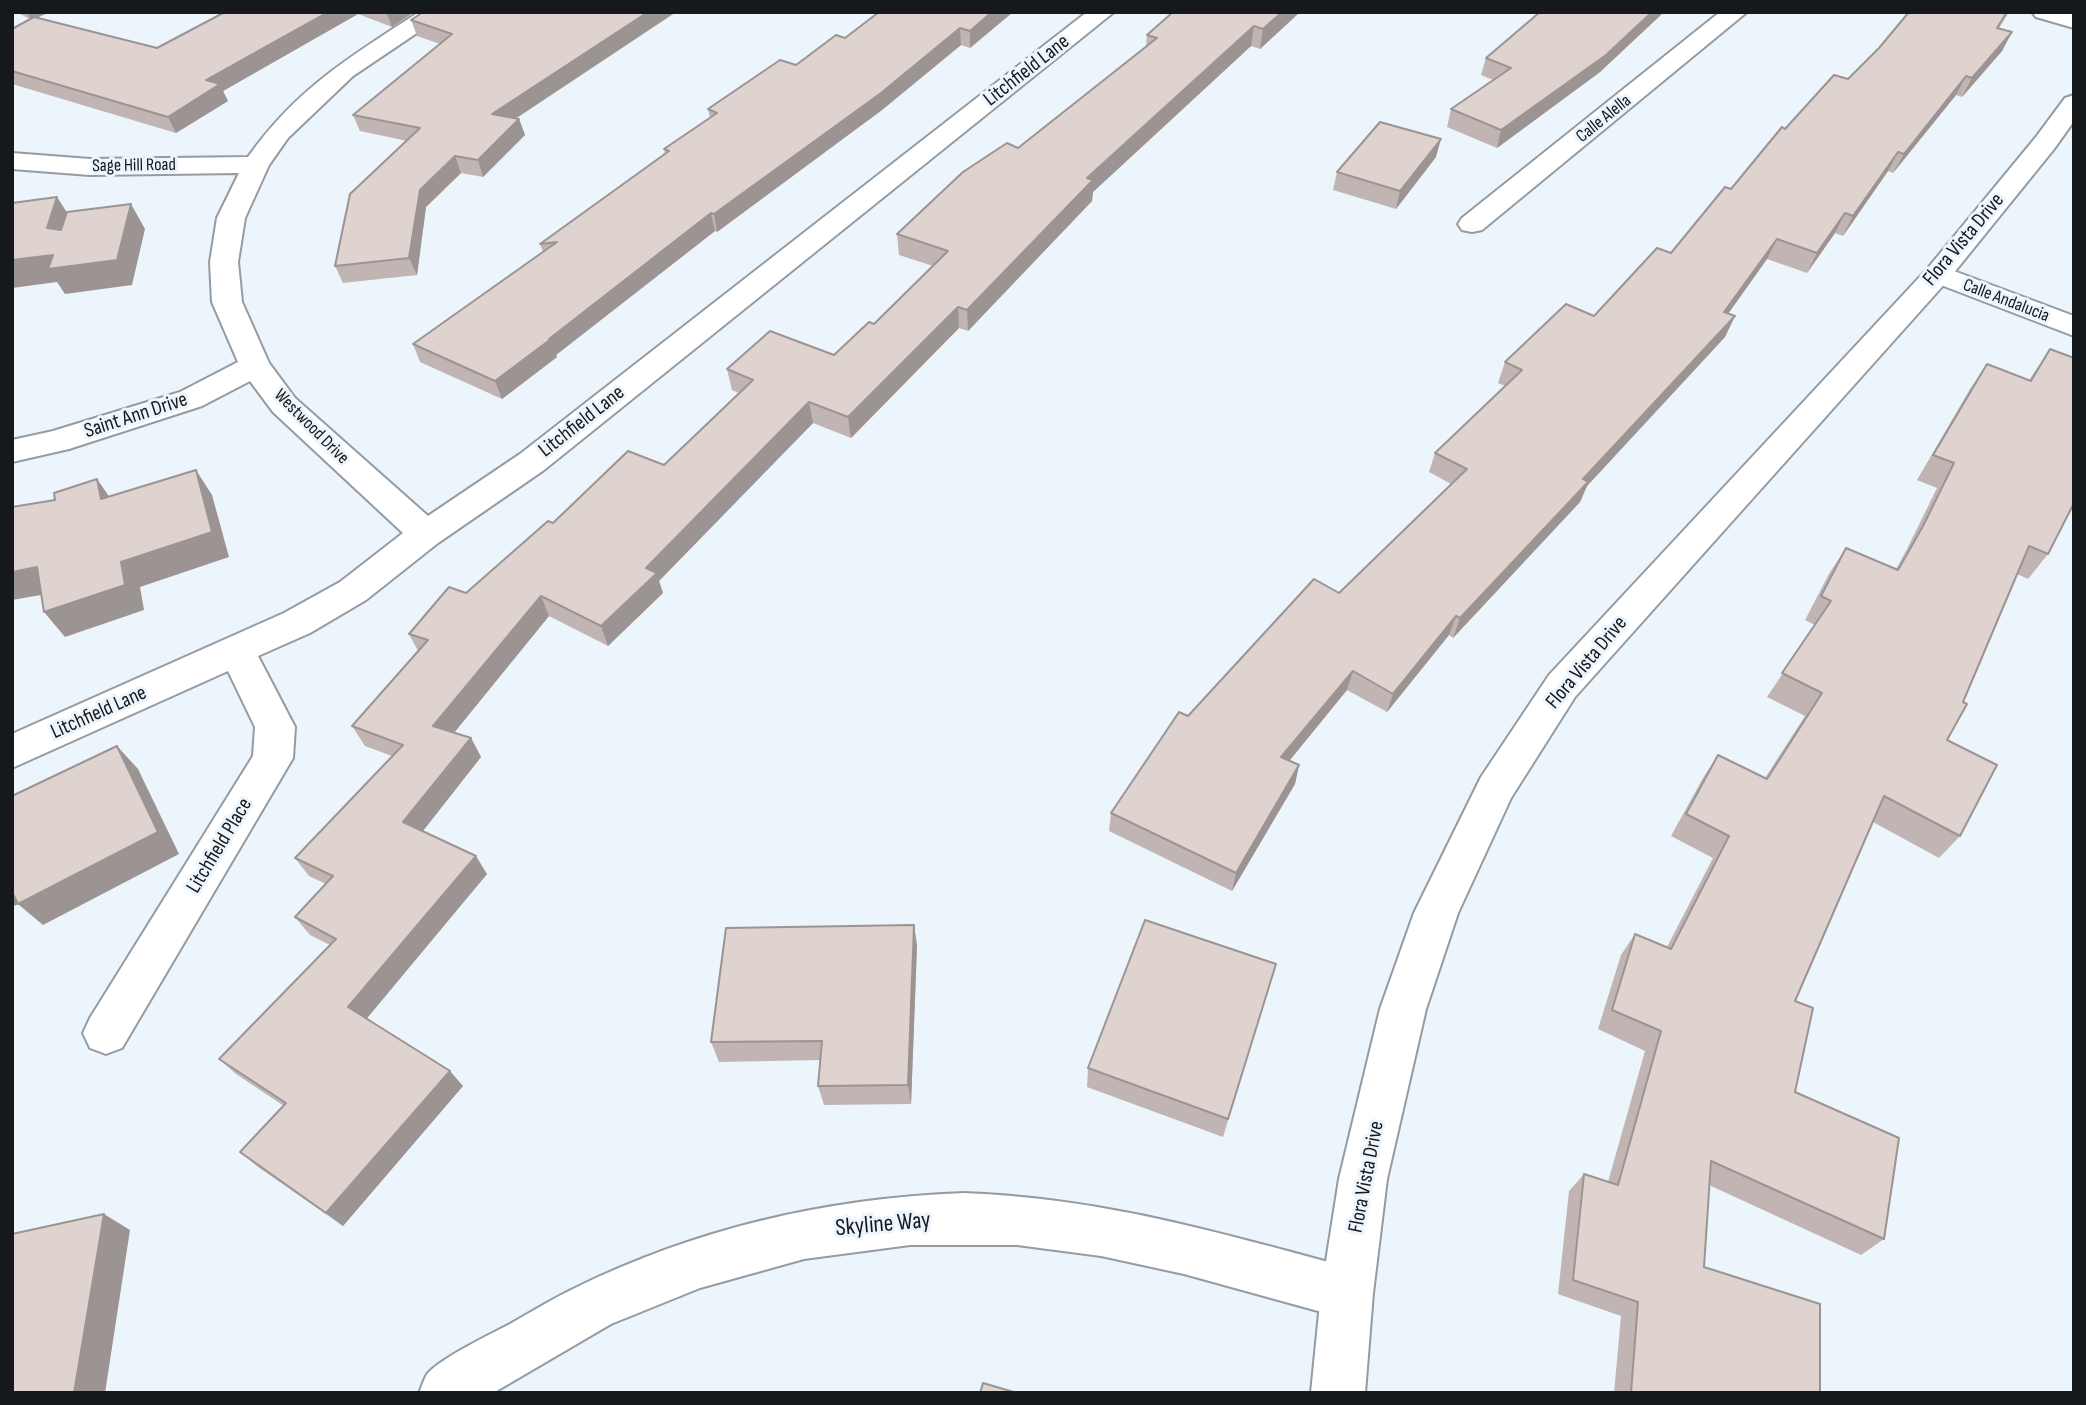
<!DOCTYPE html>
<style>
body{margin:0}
#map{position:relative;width:2086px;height:1405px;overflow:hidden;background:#ecf4fc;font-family:"Sofia Sans Condensed",sans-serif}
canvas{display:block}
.frame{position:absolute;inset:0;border:14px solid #16191c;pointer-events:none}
</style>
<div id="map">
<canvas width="2086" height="1405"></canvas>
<div class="frame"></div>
</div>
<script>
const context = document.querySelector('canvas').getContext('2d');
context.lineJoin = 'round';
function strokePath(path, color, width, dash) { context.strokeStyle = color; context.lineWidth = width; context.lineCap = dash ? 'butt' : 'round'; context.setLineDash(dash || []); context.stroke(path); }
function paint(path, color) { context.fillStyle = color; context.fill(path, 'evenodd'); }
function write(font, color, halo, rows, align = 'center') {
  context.font = font + ' "Sofia Sans Condensed",sans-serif'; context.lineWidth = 6; context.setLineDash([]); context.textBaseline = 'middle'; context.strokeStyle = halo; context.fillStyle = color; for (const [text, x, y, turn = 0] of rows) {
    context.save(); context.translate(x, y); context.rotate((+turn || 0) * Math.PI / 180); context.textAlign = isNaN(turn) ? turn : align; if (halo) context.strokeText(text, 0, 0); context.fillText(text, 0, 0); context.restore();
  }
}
const minor = new Path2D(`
 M419,12H448L353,76L288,138L269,165L245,218L238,262L242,302L269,363L295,398L428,516L520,454L1087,12H1114L544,470L438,543L366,600L310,633L258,656L295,727L293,758L122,1048L106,1054L90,1048L83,1033L90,1018L253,756L255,727L228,671L12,768V734L284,613L340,582L403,533L273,412L250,381L202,406L69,449L12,462V440L53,431L180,392L238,362L212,302L210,262L217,218L239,173L90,175L12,169V153L90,159L248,157C296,89 351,56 419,12Z
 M1720,12H1747L1482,230L1472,232L1462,230L1458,224L1462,218Z
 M2032,12L2074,13V28L2036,17Z
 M1938,265L2074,316V336L1928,280L1923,274L1928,268Z
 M964,1193C1101,1198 1216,1232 1347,1267L1365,1275L1373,1293L1365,1311L1347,1319L1184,1274L1101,1256L1017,1245H910L804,1259L700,1288L611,1324L493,1393H419C422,1387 424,1378 428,1373C443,1357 489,1335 510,1324C531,1312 552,1299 575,1288C697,1228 828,1198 964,1193Z`);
const tertiary = new Path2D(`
 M2074,95V121L2054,149L1948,280L1575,697L1511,798L1458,913L1426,1009L1387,1179L1373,1293L1365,1393H1311L1321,1293L1339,1179L1380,1009L1414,913L1481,777L1549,675L1928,268L2036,137L2065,98Z`);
strokePath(minor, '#949ba2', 4);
strokePath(tertiary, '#949ba2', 4);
paint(minor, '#fff');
paint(tertiary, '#fff');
paint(new Path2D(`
 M16,12H50L37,18L157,48L225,12H414L392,27L358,14L223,91L228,101L176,133L12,84V29L30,19Z
 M423,12H676L516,118L519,119L525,135L483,177L461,173L426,207L417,275L343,283L335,266L407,141L360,131L353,115L440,44L417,36L411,20Z
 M1013,12L970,48L961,45L882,110L717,232L715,231L556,355L557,357L502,399L420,362L413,344L543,252L540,244L665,154L664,149L710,118L708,109L796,65L845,38Z
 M1300,12L1260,49L1251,46L1093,192L1092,201L968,331L959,328L851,438L813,423L659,581L663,593L608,646L549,616L454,733L471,738L481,757L423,831L487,874L367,1018L463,1086L343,1226L258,1167L240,1152L284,1106L236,1074L219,1059L330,945L310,935L295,917L326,884L309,876L295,858L392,756L365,746L352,726L418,651L409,634L466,593L553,523L664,465L739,393L732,390L727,369L834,355L874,324L933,266L899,255L897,234L1018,148L1146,47L1147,35Z
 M1540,12H1664L1600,72L1497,148L1447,127L1451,109L1493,80L1481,75L1486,58Z
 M1909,12H2009L1999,28L2012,32L2002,51L1962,97L1956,95L1893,173L1888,171L1843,236L1835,233L1807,273L1767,259L1728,314L1735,316L1725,337L1587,486L1580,502L1453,638L1449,635L1387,712L1347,690L1289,761L1299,765L1295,784L1232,891L1109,831L1111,813L1188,716L1339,593L1451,484L1429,472L1435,453L1505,386L1498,383L1505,362L1594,316L1671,253L1785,129L1848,79L1879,48Z
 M1436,157L1396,209L1333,190L1337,172Z
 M2050,349L2048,554L2028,579L2017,574L1947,740L1960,836L1939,858L1873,822L1795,1001V1092L1884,1239L1861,1255L1709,1185L1704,1267L1820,1393H1614L1621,1316L1558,1294L1569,1191L1584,1174L1608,1182L1645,1051L1598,1029L1621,955L1635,934L1667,947L1713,858L1671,836L1703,778L1718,755L1765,778L1805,716L1767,697L1815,625L1805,620L1830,572L1846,548L1896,569L1906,551L1937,488L1917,480L1970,389L1987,364L2029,380Z
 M914,925L917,946L911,1104L824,1105L818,1086L820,1060L719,1062L711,1042Z
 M1270,984L1223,1137L1087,1087L1088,1068Z`), '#c0b5b3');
paint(new Path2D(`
 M27,12H50L31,20Z
 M328,12H358V14L223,91L228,101L176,133L168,117L206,80Z
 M386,12H414L392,27Z
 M648,12H676L497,131L492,114Z
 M992,12H1013L970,48V31Z
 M1282,12H1300L1260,49L1263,29Z
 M1652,12H1664L1600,72L1497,148L1501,130Z
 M1254,26L1251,46L1093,192L1092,201L968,331L967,310L1087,178Z
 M960,28L961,45L882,110L717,232L714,214Z
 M2012,32L2002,51L1962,97L1972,78Z
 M1966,76L1956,95L1893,173L1904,154Z
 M519,119L525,135L483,177L478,160Z
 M1441,139L1436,157L1396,209L1400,191Z
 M1898,152L1888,171L1843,236L1853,216Z
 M455,156L461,173L426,207L417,275L409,258L420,190Z
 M57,197L73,222L64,253L47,228Z
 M131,204L145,229L132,285L65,294L57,282L12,288V260L53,255Z
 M711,213L715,231L556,355L557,357L502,399L495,381Z
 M1845,213L1835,233L1807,273L1817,253Z
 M1777,239L1767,259L1715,332L1724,312Z
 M958,307L959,328L851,438L848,417Z
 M1735,316L1725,337L1587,486L1580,502L1453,638L1460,618L1583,479Z
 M809,402L813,423L659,581L663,593L608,646L601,626L646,568Z
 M196,470L212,495L229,557L140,587L144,610L65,637L44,612L121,562Z
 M97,479L115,505L101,499Z
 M37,567L58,592L12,600V572Z
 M541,596L549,616L444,745L433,726Z
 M1456,616L1449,635L1387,712L1393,694Z
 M1353,671L1347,690L1277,776L1281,757Z
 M471,738L481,757L415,841L403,822Z
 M117,746L138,769L179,854L43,925L18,904L12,907V882Z
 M1299,765L1295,784L1232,891L1236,873Z
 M476,856L487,874L363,1023L348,1007Z
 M914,925L917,946L911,1104L908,1085Z
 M450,1071L463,1086L343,1226L326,1213Z
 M104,1214L130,1230L105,1393H74Z`), '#9c9492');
const building = new Path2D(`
 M225,12H328L206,80L220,84L168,117L12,71V29L34,17L157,48Z
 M423,12H648L492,114L519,119L478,160L455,156L420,190L409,258L335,266L350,194L420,128L353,115L452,34L411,20Z
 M879,12H992L970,31L960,28L881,93L714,214L711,213L549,339H551L495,381L413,344L557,242L540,244L669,151L664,149L717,113L708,109L780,60L796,65L836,35L845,38Z
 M1173,12H1282L1263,29L1254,26L1087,178L1093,180L967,310L958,307L848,417L809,402L646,568L657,573L601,626L541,596L433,726L471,738L403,822L476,856L348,1007L450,1071L326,1213L240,1152L286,1103L219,1059L336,939L295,917L333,876L295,858L403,745L352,726L428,640L409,634L449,587L466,593L548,521L553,523L628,451L664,465L753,380L727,369L770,331L834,355L869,322L874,324L948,251L897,234L963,172L1007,143L1018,148L1157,38L1147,35Z
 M1540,12H1652L1606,55L1501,130L1451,109L1511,68L1486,58Z
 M1909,12H2007L1997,28L2012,32L1972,78L1966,76L1904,154L1898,152L1853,216L1845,213L1817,253L1777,239L1724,312L1735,316L1583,479L1588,482L1460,618L1456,616L1393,694L1353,671L1281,757L1299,765L1236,873L1111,813L1179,712L1188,716L1314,579L1339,593L1467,469L1435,453L1522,370L1505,362L1566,304L1594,316L1657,248L1671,253L1725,187L1731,189L1782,127L1785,129L1834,75L1848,79L1879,48Z
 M1380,122L1441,139L1400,191L1337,172Z
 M57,197L47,228L61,230L67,212L131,204L117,260L48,269L53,255L12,260V203Z
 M2050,349L2074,358V503L2048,554L2029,546L1963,702L1967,704L1947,740L1997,765L1960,836L1884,796L1795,1001L1813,1008L1795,1092L1899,1138L1884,1239L1711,1161L1704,1267L1820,1304V1393H1631L1638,1302L1573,1280L1584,1174L1618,1185L1661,1031L1612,1010L1635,934L1671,949L1729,836L1686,814L1718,755L1767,779L1822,693L1782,673L1831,601L1821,596L1846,548L1898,570L1923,526L1954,463L1933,455L1987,364L2031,381Z
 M196,470L212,532L121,562L125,585L44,612L37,567L12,572V507L55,500L54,493L97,479L101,499Z
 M117,746L158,832L18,904L12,892V796Z
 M1145,920L1276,964L1228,1119L1088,1068Z
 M914,925L908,1085L818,1086L822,1041L711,1042L726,928Z
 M104,1214L74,1393H12V1234Z
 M983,1383L1017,1393H980Z`);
paint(building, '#dfd3d0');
strokePath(building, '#9c9492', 2);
write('18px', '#16191c', '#ecf4fc', [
 ["Calle Alella",1604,119,-39],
 ["Sage Hill Road",134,166,-1],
 ["Calle Andalucia",2006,301,21],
 ["Westwood Drive",311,427,45]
]);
write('21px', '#16191c', '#ecf4fc', [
 ["Litchfield Lane",1027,71,-38],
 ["Flora Vista Drive",1964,240,-50],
 ["Saint Ann Drive",136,416,-18],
 ["Litchfield Lane",582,422,-38],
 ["Flora Vista Drive",1587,663,-50],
 ["Litchfield Lane",99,713,-24],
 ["Litchfield Place",220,846,-59],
 ["Flora Vista Drive",1367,1177,-79]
]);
write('24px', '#16191c', '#ecf4fc', [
 ["Skyline Way",883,1225,-5]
]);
</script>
